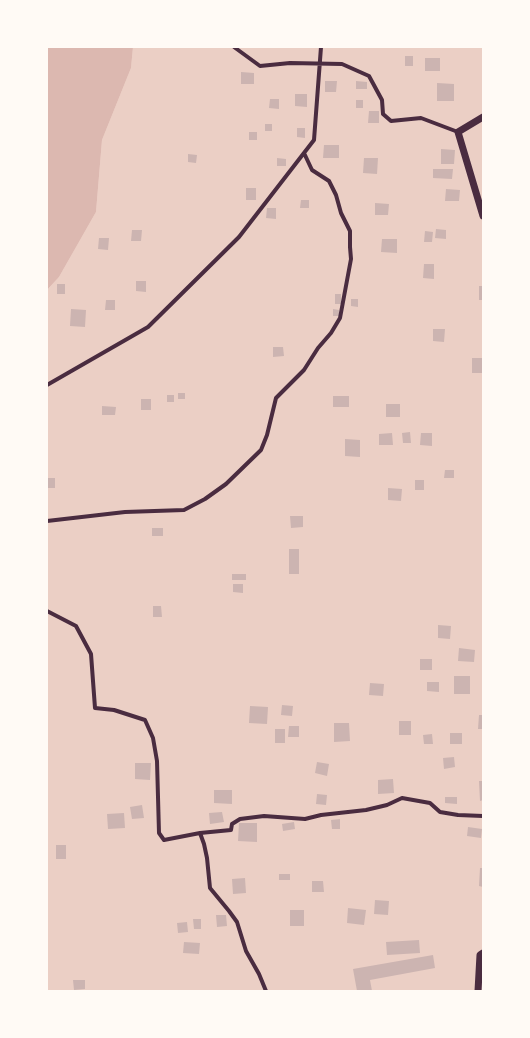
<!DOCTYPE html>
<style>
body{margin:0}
#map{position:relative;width:530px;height:1038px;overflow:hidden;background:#f7e1d7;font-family:Commissioner,sans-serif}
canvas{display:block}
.frame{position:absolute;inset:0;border:48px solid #fffaf5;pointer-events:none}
</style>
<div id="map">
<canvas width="530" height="1038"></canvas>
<div class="frame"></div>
</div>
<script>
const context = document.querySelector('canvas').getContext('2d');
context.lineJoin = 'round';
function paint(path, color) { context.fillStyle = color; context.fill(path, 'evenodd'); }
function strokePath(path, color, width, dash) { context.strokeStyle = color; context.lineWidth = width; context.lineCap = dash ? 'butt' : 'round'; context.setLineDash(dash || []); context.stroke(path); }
paint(new Path2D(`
 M133,47H483V991H47V290L59,277L96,212L102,140L131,68Z`), '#ebcfc5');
paint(new Path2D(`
 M47,47H133L131,68L102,140L96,212L59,277L47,290Z`), '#dcb8b0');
paint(new Path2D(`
 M405,56H413V66H405Z
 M425,58H440V71H425Z
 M241,72L254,73V84H241Z
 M325,81H337L336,92H325Z
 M356,81L367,82V89H356Z
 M437,83L454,84V101H437Z
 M295,94H307V107L295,106Z
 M270,99H279V109L269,108Z
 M356,100H363V108H356Z
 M369,111H379V123H368Z
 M265,124H272V131H265Z
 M297,128H305V138L297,137Z
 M249,132H257V140H249Z
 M324,145H339V158H323Z
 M441,149L455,150L454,164H441Z
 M188,154L197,155L196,163L188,162Z
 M277,158L286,159V166H277Z
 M364,158H378L377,174L363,173Z
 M433,169H453L452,179L433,178Z
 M246,188H256V200H246Z
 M446,189L460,190L459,201H445Z
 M301,200H309V208H300Z
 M375,203L389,204L388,215H375Z
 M267,208H276V219L266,218Z
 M436,229L446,230V239L435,238Z
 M132,230H142L141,241H131Z
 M425,231L433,232L432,242H424Z
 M99,238H109L108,250L98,249Z
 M382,239H397V253L381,252Z
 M424,264H434V279L423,278Z
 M136,281H146V292L136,291Z
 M57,284H65V294H57Z
 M479,286H483V300H479Z
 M335,294H341V304H335Z
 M351,299H358V307L351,306Z
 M106,300H115V310H105Z
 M71,309L86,310L85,327L70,326Z
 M333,309L339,310V316H333Z
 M433,329H445L444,342L433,341Z
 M273,347H283L284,356L273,357Z
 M472,358H483V373H472Z
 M178,393H185V399H178Z
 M167,395H174V402H167Z
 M333,396H349V407H333Z
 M141,399H151V410H141Z
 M386,404H400V417H386Z
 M102,406L116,407L115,415H102Z
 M410,432L411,443H403L402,433Z
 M392,433L393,445H379V434Z
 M421,433H432V446L420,445Z
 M345,439L360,440V457L345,456Z
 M445,470H454V478H444Z
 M47,478H55V488H47Z
 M415,480H424V490H415Z
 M388,488L402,489L401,501L388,500Z
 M290,516H303V527L291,528Z
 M152,528H163V536H152Z
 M289,549H299V574H289Z
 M232,574H246V580H232Z
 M233,584H243V593L233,592Z
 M153,606H161L162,617H153Z
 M438,625L451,626L450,639L438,638Z
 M459,648L475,650L474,662L458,661Z
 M420,659H432V670H420Z
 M454,676H470V694H454Z
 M427,682H439V692L427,691Z
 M370,683L384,684L383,696L369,695Z
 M282,705L293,706L292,716L281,715Z
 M250,706L268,707L267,724L249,723Z
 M479,715H483V729H478Z
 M399,721H411V735H399Z
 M334,723H349L350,741L334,742Z
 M289,726H299V737H288Z
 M275,729H285V743H275Z
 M450,733H462V744H450Z
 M432,734L433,744H424L423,735Z
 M454,757L455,767L444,769L443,758Z
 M317,762L329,764L327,776L315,773Z
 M135,763H151L150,780L135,779Z
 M393,779L394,793L378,794V780Z
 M479,781H483V800L480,801Z
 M214,790H232V804L214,803Z
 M317,794L327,795L326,805L316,804Z
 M445,797H457V804L445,803Z
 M142,805L144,818L132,819L130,807Z
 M222,812L224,822L210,824L209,813Z
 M124,813L125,828L108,829L107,814Z
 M340,819V829H332L331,820Z
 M294,822L295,829L283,831L282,824Z
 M239,823H257V842L238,841Z
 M468,827L482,829L481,838L467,836Z
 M56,845H66V859H56Z
 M480,868H483V887L479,886Z
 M279,874H290V880H279Z
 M245,878L246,893L233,894L232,879Z
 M312,881H323L324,892H312Z
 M375,900L389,901L388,915L374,914Z
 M348,908L366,910L364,925L347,923Z
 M290,910H304V926H290Z
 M216,915H226L227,926L217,927Z
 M193,919H201V929H194Z
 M187,922L188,932L178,933L177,923Z
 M419,940L420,953L387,955L386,942Z
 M184,942L200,943L199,954L183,953Z
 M433,955L435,968L370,980L372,991H357L353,969Z
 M73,980H85V989L74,990Z`), '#ccb4b1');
strokePath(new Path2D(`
 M234,47L260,66L290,63L342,64L369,76L382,100L383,114L391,121L421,118L458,132
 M47,385L148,327L239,237L314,140L321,47
 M47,521L125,512L184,510L205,499L226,484L261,450L267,435L276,398L304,370L318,348L331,333L340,318L351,259L350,247V231L341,213L336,195L329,181L312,170L304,153
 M47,611L76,626L91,654L95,708L114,710L145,720L153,738L157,761L159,833L164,840L200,833L204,844L207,858L210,888L229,911L237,922L246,951L259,974L266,991
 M200,833L231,830L232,824L240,819L264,816L305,819L321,815L366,810L387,805L402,798L430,803L440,812L458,815L483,816`), '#4a2c40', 4);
strokePath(new Path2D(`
 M483,117L458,132L483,216
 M478,991L480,955L483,953`), '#4a2c40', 7);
</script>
